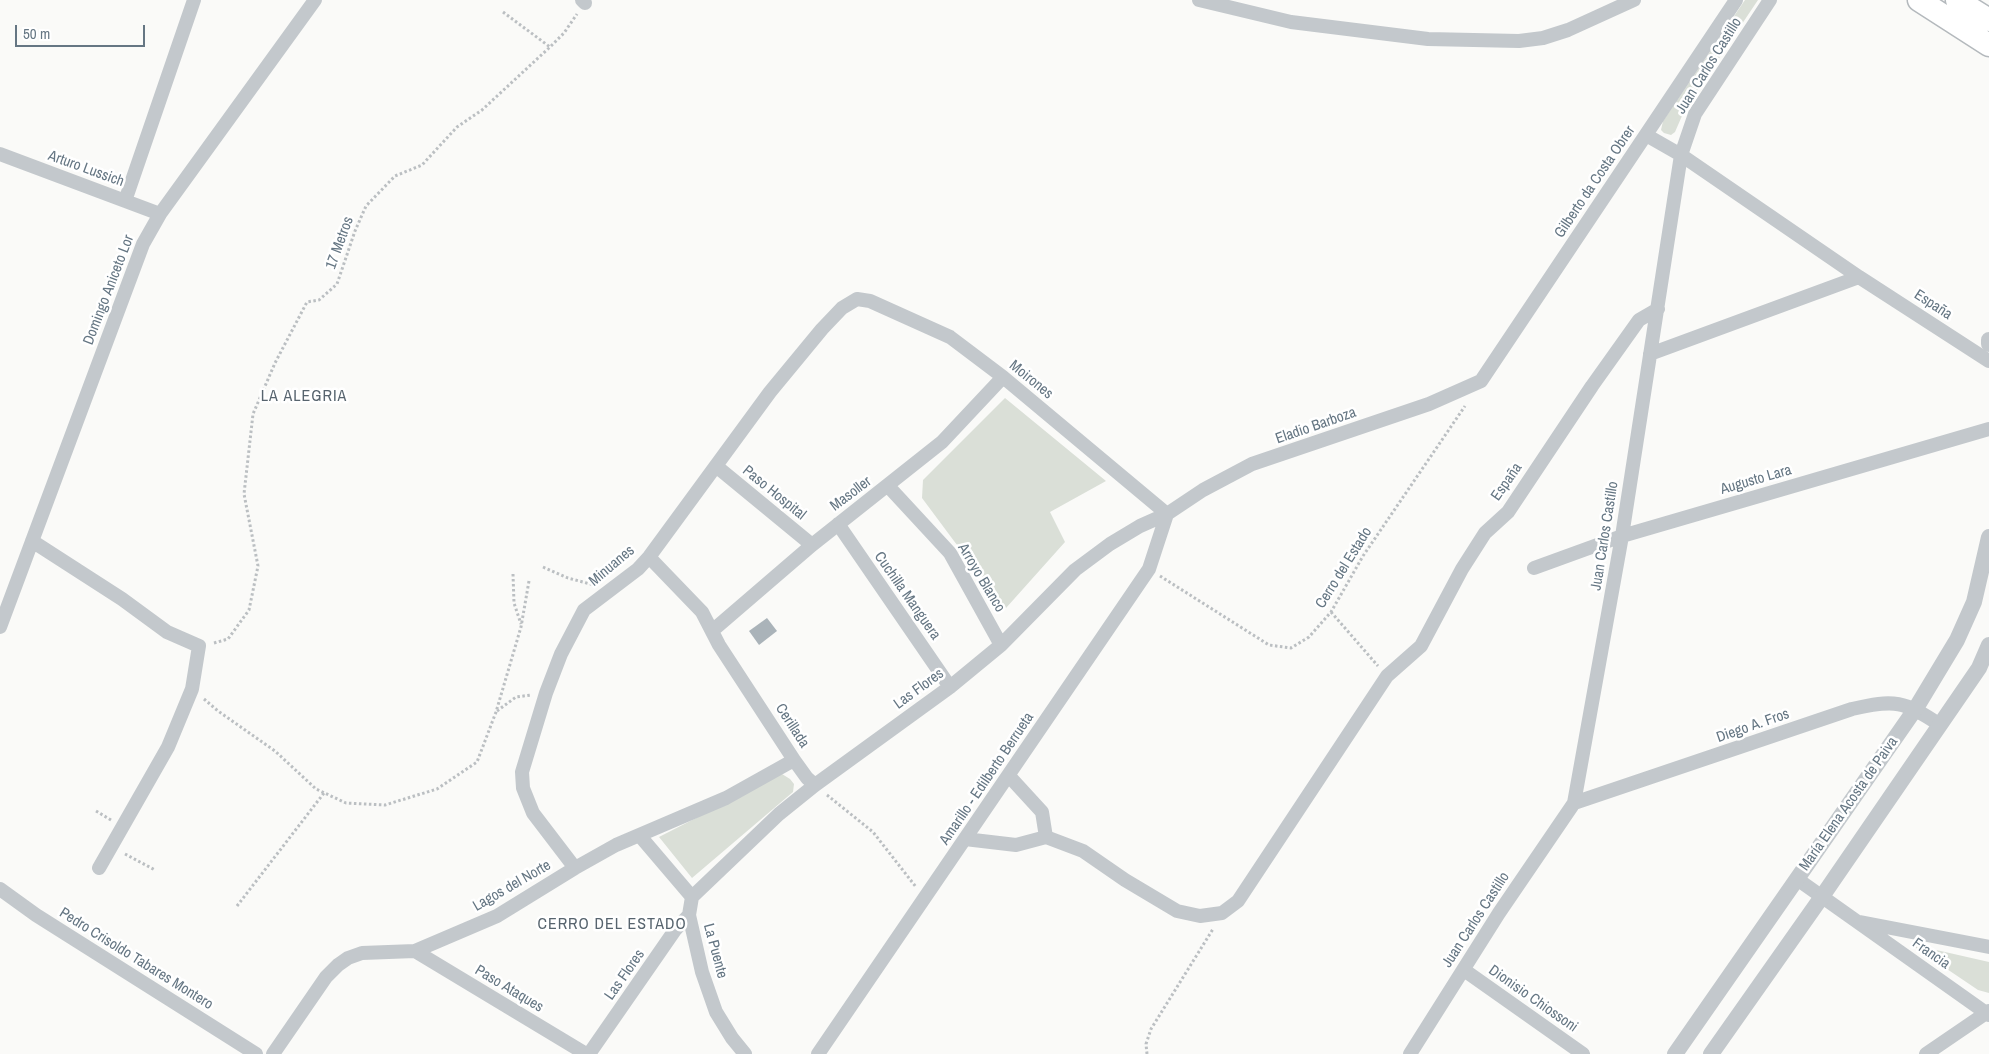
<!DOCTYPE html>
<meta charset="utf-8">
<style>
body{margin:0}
#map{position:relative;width:1989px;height:1054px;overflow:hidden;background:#fafaf8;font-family:"Archivo Narrow",sans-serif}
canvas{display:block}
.scale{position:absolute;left:15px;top:25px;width:130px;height:22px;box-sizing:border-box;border:2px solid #657683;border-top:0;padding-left:6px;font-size:15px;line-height:18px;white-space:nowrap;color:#657683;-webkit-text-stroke:4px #fff;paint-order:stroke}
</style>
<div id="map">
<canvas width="1989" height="1054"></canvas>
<div class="scale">50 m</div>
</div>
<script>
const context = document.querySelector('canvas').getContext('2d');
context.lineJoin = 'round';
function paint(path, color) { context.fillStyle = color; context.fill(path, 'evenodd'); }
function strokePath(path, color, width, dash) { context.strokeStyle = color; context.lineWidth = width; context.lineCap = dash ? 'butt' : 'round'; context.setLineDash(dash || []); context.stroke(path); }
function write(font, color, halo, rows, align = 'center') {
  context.font = font + ' "Archivo Narrow",sans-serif'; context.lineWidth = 5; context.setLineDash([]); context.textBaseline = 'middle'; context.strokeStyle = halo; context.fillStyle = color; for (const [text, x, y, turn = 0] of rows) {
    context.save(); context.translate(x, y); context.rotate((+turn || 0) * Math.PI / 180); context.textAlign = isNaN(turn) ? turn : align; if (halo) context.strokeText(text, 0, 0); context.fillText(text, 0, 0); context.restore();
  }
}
paint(new Path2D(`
 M1745,0H1758L1685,109L1675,132L1671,135L1664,133L1661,130L1663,121Z
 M1005,398L1106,481L1050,512L1065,542L1006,608L954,541L922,498L923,480Z
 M782,774L790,779L794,784L793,792L692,878L659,837Z
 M1910,944L1989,962V993L1978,990Z`), '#dadfd7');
paint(new Path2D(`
 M767,618L777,631L759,645L749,631Z`), '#aab3b9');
const trunk = new Path2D(`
 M1919,0L1989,45
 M1957,0L1989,20`);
strokePath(trunk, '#b4b9bd', 25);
strokePath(new Path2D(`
 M503,12L550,47
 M543,567L568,578L594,585
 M513,574L514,603L521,624
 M1160,576L1269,645L1291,648L1309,637L1331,612L1363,556L1465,406
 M1331,612L1378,666
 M214,643L228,639L249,610L258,566L244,494L253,414L275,363L307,302L319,300L337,284L355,231L366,206L395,176L422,165L457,127L482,110L550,47L564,33L577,14
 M204,699L218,711L275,751L316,789L346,803L385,805L437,789L477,762L496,712L521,627L529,581
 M497,711L516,697L531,695
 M827,795L873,832L916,887
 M96,811L111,820
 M125,854L155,870
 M237,906L324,793
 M1147,1054L1146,1044L1151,1029L1213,929`), '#bbbfc2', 3, [2.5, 2.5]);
strokePath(new Path2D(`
 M582,0L585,3
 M1199,0L1291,22L1428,39L1519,41L1543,38L1568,30L1634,0
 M1646,135L1681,155L1859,277L1989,361
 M0,154L160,214
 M125,201L194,0
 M1650,354L1859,277
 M716,466L812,545
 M888,486L950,553L1001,645
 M838,524L950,687
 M32,541L122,599L167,632L199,646L192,689L168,747L99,868
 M649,557L702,612L719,645L794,760L807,778L815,785
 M1534,568L1622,536L1989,429
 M0,627L143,244L160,214L315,0
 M712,631L812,545L942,442L1003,377
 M1009,776L1042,812L1046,837
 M1574,803L1852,709C1894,699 1905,701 1940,725
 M640,836L692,897L689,915L702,972L716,1012L732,1038L745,1054
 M965,839L1016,845L1046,837L1083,851L1125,880L1177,911L1200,916L1222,913L1238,901L1387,676L1421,646L1462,569L1485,533L1508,512L1592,386L1639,320L1658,309
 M575,868L533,813L523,788L522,772L546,693L561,654L584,610L638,569L649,557L770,392L822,329L842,308L857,299L870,301L950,337L1003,377L1167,514
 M1797,879L1989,1015
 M0,889L36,915L256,1054
 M692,897L779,814L815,785L950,687L1001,645L1075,570L1110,544L1140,526L1167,514L1203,490L1252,464L1429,404L1481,381L1736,0
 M1860,922L1989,947
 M415,951L586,1054
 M1464,970L1583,1054
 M273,1054L326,977L338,965L348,958L362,953L415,951L497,916L575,868L616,845L726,798L794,760
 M589,1054L675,930L689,915
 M818,1054L1149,569L1167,514
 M1410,1054L1499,913L1574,803L1622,536L1681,155L1695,114L1770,0
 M1926,1054L1989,1011`), '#c3c8cc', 14);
strokePath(new Path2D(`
 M1989,340V344
 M1675,1054L1916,708L1957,640L1974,602L1989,537
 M1711,1054L1821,898L1979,668L1989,645`), '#c3c8cc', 16);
strokePath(trunk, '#fff', 22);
write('15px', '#657683', '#fff', [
 ["Juan Carlos Castillo",1709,66,-58],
 ["Arturo Lussich",86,169,20],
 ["Gilberto da Costa Obrer",1595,182,-56],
 ["17 Metros",340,243,-70],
 ["Domingo Aniceto Lor",109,290,-69],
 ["España",1933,305,33],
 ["Moirones",1031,380,39],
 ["Eladio Barboza",1316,426,-19],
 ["Augusto Lara",1756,480,-16],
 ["España",1507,482,-55],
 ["Paso Hospital",774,493,39],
 ["Masoller",851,494,-37],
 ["Juan Carlos Castillo",1605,536,-81],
 ["Minuanes",612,566,-40],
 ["Cerro del Estado",1344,568,-58],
 ["Arroyo Blanco",981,578,59],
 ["Cuchilla Manguera",907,596,55],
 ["Las Flores",919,689,-36],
 ["Cerillada",792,726,57],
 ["Diego A. Fros",1753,726,-19],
 ["Amarillo - Edilberto Berrueta",987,779,-56],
 ["María Elena Acosta de Paiva",1849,804,-55],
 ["Lagos del Norte",512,886,-30],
 ["Juan Carlos Castillo",1476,920,-57],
 ["La Puente",715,951,75],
 ["Francia",1931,954,35],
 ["Pedro Crisoldo Tabares Montero",136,959,32],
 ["Las Flores",625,975,-55],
 ["Paso Ataques",509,989,31],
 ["Dionisio Chiossoni",1533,999,35]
]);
context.letterSpacing = '1px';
write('16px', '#57646e', '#fff', [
 ["LA ALEGRIA",304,397],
 ["CERRO DEL ESTADO",612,925]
]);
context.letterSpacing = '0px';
</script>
